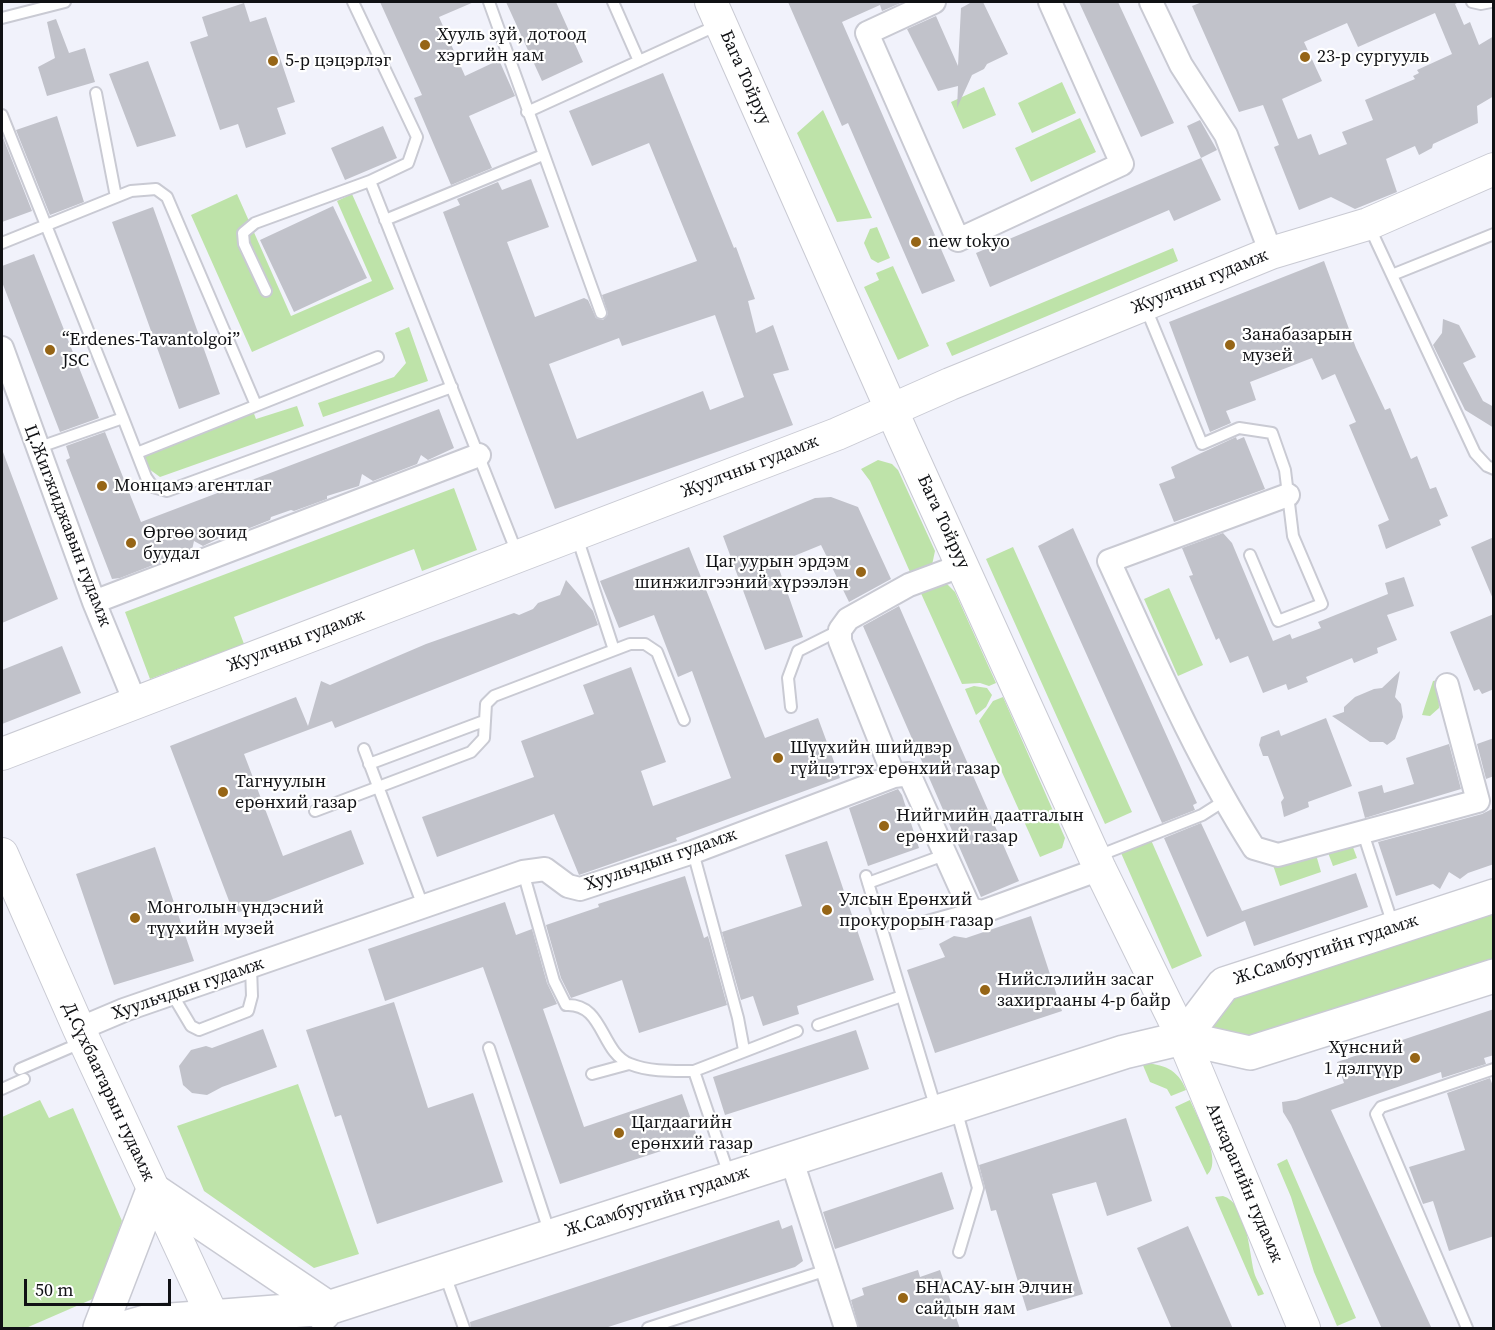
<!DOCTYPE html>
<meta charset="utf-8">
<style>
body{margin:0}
#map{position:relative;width:1495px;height:1330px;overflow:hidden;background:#f1f2fb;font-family:"Source Serif 4",serif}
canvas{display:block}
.frame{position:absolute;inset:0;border:3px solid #101114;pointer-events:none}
.scale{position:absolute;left:24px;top:1279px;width:147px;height:27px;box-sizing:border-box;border:3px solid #101114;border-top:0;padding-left:8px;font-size:18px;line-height:21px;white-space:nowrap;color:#101114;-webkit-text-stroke:4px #fff;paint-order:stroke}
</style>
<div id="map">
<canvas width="1495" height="1330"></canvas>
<div class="frame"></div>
<div class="scale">50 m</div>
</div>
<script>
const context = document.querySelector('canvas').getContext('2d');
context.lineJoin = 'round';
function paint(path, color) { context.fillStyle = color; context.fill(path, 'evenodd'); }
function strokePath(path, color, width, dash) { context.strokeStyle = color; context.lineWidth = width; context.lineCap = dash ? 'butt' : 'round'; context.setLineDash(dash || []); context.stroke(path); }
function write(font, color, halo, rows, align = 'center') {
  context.font = font + ' "Source Serif 4",serif'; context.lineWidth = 4.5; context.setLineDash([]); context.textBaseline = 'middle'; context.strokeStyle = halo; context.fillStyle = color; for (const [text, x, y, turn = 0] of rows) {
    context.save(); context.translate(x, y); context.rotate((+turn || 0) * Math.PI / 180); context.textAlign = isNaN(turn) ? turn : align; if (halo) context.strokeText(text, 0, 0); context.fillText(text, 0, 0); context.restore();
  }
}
paint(new Path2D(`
 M1062,82L1076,113L1032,133L1018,103Z
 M984,87L996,115L963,129L951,102Z
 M823,110L872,218L837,222L797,133Z
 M1080,118L1096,152L1031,182L1015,148Z
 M237,194L291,316L372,281L337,201L352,194L394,289L252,352L191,215Z
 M877,227L890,258L878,263L871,259L864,243L870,229Z
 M1173,248L1178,261L952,356L946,343Z
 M893,266L929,346L898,360L864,287L879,280L876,273Z
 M409,327L428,381L323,417L318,403L394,377L406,363L395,333Z
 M297,406L304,426L160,477L149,469L140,450L253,411L256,419Z
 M878,460L892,464L898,470L935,551L932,565L915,575L910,572L870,481L861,469Z
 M454,488L477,550L422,571L414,549L234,617L244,644L150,679L125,612Z
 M1013,547L1132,812L1105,824L986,559Z
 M937,583L947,584L955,592L996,683L989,686L980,683L962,684L919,589Z
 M1169,588L1203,665L1178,676L1144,599Z
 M1438,680L1439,708L1430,716L1422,715L1433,681Z
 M974,686L987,688L992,695L986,707L976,715L965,689Z
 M1003,697L1065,838L1062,848L1040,857L979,721L993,701Z
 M1151,840L1202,956L1172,969L1121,853Z
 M1351,842L1357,858L1333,866L1327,850Z
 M1315,851L1321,872L1280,886L1273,865Z
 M1493,910V964L1249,1044L1213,1031L1212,1026L1225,998Z
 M1142,1063C1163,1064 1178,1069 1186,1090L1171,1096L1167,1089L1150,1082Z
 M298,1084L359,1254L314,1268L204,1191L177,1126Z
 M40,1100L49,1118L73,1108L122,1221L95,1298L26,1328H2V1117Z
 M1190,1100C1197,1117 1224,1161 1207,1175L1175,1107Z
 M1287,1159L1356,1318L1337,1326L1314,1272L1291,1197L1277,1164Z
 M1223,1196C1247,1203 1249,1251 1254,1272C1256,1279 1261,1287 1264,1294L1258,1296L1215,1197Z`), '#bee3a9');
paint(new Path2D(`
 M380,2H474L439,17L465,76L499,60L515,96L469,116L492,168L451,185L414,98L422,95Z
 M506,2H556L583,62L542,81Z
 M788,2H903L882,11L880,5L842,22L955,281L922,294L848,123L842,126Z
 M972,2H983L1008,54L987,64L984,69L972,75L957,108L958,86L938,91L907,29L936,16L958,66L961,8Z
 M1079,2H1118L1174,123L1141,137Z
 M1202,2H1459L1455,4L1464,25L1470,22L1479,45L1494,36V96L1477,106L1478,123L1433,144L1432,148L1419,155L1415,146L1386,159L1397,192L1355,209L1331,197L1299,210L1274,147L1279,145L1263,105L1239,112L1192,6ZM1435,13L1452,54L1417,70L1419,73L1413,76L1415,79L1365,100L1373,120L1342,132L1347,144L1319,155L1311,134L1298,139L1282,99L1322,81L1304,42L1347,23L1358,47Z
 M244,3L250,22L266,17L295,102L277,108L286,134L246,148L238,124L220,130L190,42L208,36L202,17Z
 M56,19L69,53L85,48L95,82L47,96L38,67L55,58L47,22Z
 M148,61L176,136L137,147L109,74Z
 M663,73L734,248L736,247L755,299L748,301L756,333L773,325L789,370L773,374L793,425L555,509L443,212L460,205L457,199L498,182L502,190L531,179L549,227L507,242L535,317L584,298L588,300L596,318L603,320L608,314L602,295L697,261L649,143L592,166L569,111ZM715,315L744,397L710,410L703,391L577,439L549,364L619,338L622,346Z
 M57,116L84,202L50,215L16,130Z
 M1200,120L1217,150L1201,158L1187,126Z
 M383,126L397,158L345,180L331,148Z
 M2,135L32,211L2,222Z
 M1201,158L1221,200L1174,221L1169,210L990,287L976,253Z
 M333,206L367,278L294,312L260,240Z
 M153,207L220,394L179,409L112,222Z
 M34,254L99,418L60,432L2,282V266Z
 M1324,261L1356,348L1385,410L1390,408L1411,459L1417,456L1430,489L1436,487L1448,516L1439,520L1441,525L1386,549L1378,525L1389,520L1349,425L1356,422L1335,374L1322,380L1312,358L1250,382L1256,400L1226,411L1231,423L1210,432L1169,322Z
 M1443,319L1459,325L1476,357L1463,363L1483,401L1494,407V428L1465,410L1433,345L1442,333Z
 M439,409L454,448L428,460L421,455L417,464L373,481L362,474L359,486L327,496V499L294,511L291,510L271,517L270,520L237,533L234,531L203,546L194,541L192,550L120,578L112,579L66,460L70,458L66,446L105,432L141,522Z
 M1236,437L1237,440L1244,437L1265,489L1174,522L1159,484L1175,478L1171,467Z
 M3,452L58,599L2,623V453Z
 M831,497L858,507L891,579L849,602L821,545L777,563L803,637L765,650L723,536L815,498Z
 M1073,528L1197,803L1193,805L1195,810L1162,823L1038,546Z
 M1223,533L1232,543L1273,641L1290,634L1292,639L1321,628L1318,622L1388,594L1385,583L1404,577L1414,606L1387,615L1397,640L1377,648L1378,653L1354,663L1352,658L1306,677L1308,682L1288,690L1286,684L1263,693L1248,656L1230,663L1219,638L1216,640L1189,576L1193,575L1182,548Z
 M1494,537V599H1493L1471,547Z
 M689,547L765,738L818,718L840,778L676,838L677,841L579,875L554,814L437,857L422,817L534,777L521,741L594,714L583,685L631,667L666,762L641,771L653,806L731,778L692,671L678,677L654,615L619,628L600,581Z
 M566,580L593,611L598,625L335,728L332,721L244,754L283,856L351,830L364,864L234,914L170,746L296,697L308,726L321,681L330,685L426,644L514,613L519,615L533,609L538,603L560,595Z
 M899,606L1019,881L981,897L863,626Z
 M1494,614V689L1482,694L1479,689L1474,691L1450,632Z
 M62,646L81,693L2,724V670Z
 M1400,671L1395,697L1401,704L1403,717L1395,739L1387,745L1383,742H1370L1332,716L1344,712V707L1355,697L1374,689L1382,688Z
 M1326,718L1352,786L1308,802L1309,807L1284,817L1281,802L1284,798L1268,756H1263L1259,745L1261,737L1279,730L1281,736Z
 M1494,738V776L1486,779L1477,744Z
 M1449,744L1461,789L1365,818L1358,792L1382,785L1384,793L1414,784L1406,758Z
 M898,789L902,795L919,848L868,866L849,808Z
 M1494,808V864L1468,873L1460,879L1449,872L1440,889L1433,884L1396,896L1378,842L1482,814Z
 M1201,823L1242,911L1356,873L1368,907L1254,946L1245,921L1207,937L1164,838Z
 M827,841L874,980L797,1006L799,1014L763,1026L753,996L741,1000L722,932L802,906L785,855Z
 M155,847L194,961L114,985L76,874Z
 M685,876L704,938L708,936L727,1005L639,1033L622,980L571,998L561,978L546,925L599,907L598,904Z
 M505,902L516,935L532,929L547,983L557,1004L543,1009L584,1127L682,1094L698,1139L560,1184L483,967L385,1001L368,949Z
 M1031,916L1062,1011L935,1053L907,970L945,957L939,944L954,936L966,938Z
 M394,1002L428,1108L473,1093L503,1182L377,1224L341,1115L335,1117L306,1030Z
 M1494,1009V1055L1484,1058L1486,1064L1442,1078L1441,1072L1331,1110L1432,1329H1382L1291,1125L1283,1112L1282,1102L1296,1100L1344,1083L1337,1062Z
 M263,1029L277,1067L222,1087L207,1095L192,1093L183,1085L179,1066L191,1050L206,1046L212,1048Z
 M856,1030L869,1069L725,1115L713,1077Z
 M1490,1078L1494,1089V1236L1449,1251L1433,1201L1423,1204L1409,1167L1465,1150L1447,1093Z
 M1126,1118L1152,1201L1107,1216L1096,1182L1052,1194L1083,1294L1027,1311L996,1210L991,1211L979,1165Z
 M942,1172L954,1209L835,1249L823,1212Z
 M779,1220L782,1229L792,1225L803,1261L795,1267L602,1329H471L470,1322Z
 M1188,1226L1233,1329H1172L1137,1248Z
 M918,1270L920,1277L940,1270L960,1329H859L851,1300L864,1295L862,1288Z`), '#c1c2ca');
const lane = new Path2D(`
 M353,2L417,137L408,163L370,181L517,553
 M489,2L601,313
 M613,2L639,61
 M1472,2L1481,4L1491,2
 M2,18L65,2
 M96,93L116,197
 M527,112L718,25
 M2,115L123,418
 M385,220L543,155
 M1369,226L1475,453L1487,466L1494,469
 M2,243L131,191L156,189L167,197L256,405
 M1392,275L1494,234
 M266,291L244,244L243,233L255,223L370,181
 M1145,306L1202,444L1239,428L1272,433L1285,470L1293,536L1322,604L1278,621L1250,555
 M37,448L123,418L146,477L153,487L167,491L452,387
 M137,453L378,357
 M577,537L614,650
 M791,707L788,678L798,651L840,630
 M364,749L423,906
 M369,764L484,721
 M315,811L471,752L484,738L486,704L494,696L630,644H645L657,652L684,720
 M1363,833L1393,925
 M693,852L738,1018L744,1050
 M1098,856L1202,815L1224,801
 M523,872L554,981L566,1005C604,1003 600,1052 630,1064C650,1072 673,1071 694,1071L729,1175
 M866,876L936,1109
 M868,883L947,854
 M920,923L970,909
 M172,994L191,1026L199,1030L248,1011L252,996L251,967
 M818,1025L902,996
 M489,1048L550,1234
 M20,1069L83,1042
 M694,1071L797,1031
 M592,1074L629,1064
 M2,1089L24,1079
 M956,1109L978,1188L959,1252
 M445,1275L464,1328
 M648,1328L827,1270
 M1467,1328L1376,1114L1381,1107L1494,1069`);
const street = new Path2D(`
 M934,2L867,33L958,240L1122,164L1050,2
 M1151,2L1181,65L1226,135L1271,253
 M2,348L94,602L135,702
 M1288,495L1109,561C1154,659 1196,757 1254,848L1278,855L1478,801L1447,685
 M94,602L479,455
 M894,776L840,641V630L848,619L909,585L963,565
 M79,1029L124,1010L523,872L545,869L568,886L580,889L693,852L894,776L909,774L970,909L982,912L1100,869
 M791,1158L846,1328`);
const secondary = new Path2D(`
 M711,2L904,438L1100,869L1183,1038L1304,1328
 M2,754L837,434L950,384L1271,253L1368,224L1494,169
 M2,854L79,1029L218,1328`);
const primary = new Path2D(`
 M1183,1038L1224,984L1494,896
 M100,1328L153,1190L328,1308L323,1314
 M124,1328L145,1322L328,1308L1124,1052L1183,1038L1250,1053L1494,976`);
strokePath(lane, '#c9cad3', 14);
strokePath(street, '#c9cad3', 26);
strokePath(secondary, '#c9cad3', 34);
strokePath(primary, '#c9cad3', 36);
strokePath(lane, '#fff', 10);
strokePath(street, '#fff', 22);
strokePath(secondary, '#fff', 32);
strokePath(primary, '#fff', 33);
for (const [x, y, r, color] of [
 [425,45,6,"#966516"],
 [1305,57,6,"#966516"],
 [273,61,6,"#966516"],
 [916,242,6,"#966516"],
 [1230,345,6,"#966516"],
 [50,350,6,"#966516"],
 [102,486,6,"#966516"],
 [131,543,6,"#966516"],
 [861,572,6,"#966516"],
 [778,758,6,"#966516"],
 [223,792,6,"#966516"],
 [884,826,6,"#966516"],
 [827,910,6,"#966516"],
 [135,918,6,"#966516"],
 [985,990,6,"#966516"],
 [1415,1058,6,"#966516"],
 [619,1133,6,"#966516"],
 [903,1298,6,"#966516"]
]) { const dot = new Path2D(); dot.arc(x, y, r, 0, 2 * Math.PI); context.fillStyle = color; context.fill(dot); strokePath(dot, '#fff', 2); }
write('18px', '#101114', '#fff', [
 ["Хууль зүй, дотоод",437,35],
 ["хэргийн яам",437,56],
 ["23-р сургууль",1317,57],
 ["5-р цэцэрлэг",285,61],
 ["new tokyo",928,242],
 ["Занабазарын",1242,335],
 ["музей",1242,356],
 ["“Erdenes-Tavantolgoi”",62,340],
 ["JSC",62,361],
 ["Монцамэ агентлаг",114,486],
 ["Өргөө зочид",143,533],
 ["буудал",143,554],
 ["Цаг уурын эрдэм",849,562,"right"],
 ["шинжилгээний хүрээлэн",849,583,"right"],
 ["Шүүхийн шийдвэр",790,748],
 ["гүйцэтгэх ерөнхий газар",790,769],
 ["Тагнуулын",235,782],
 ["ерөнхий газар",235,803],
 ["Нийгмийн даатгалын",896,816],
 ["ерөнхий газар",896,837],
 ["Улсын Ерөнхий",839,900],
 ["прокурорын газар",839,921],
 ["Монголын үндэсний",147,908],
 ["түүхийн музей",147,929],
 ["Нийслэлийн засаг",997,980],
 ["захиргааны 4-р байр",997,1001],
 ["Хүнсний",1403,1048,"right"],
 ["1 дэлгүүр",1403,1069,"right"],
 ["Цагдаагийн",631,1123],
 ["ерөнхий газар",631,1144],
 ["БНАСАУ-ын Элчин",915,1288],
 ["сайдын яам",915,1309]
], 'left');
write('18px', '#101114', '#fff', [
 ["Бага Тойруу",745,78,66],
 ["Жуулчны гудамж",1200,282,-22],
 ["Жуулчны гудамж",750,467,-21],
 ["Бага Тойруу",943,522,65],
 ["Ц.Жигжиджавын гудамж",67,526,69],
 ["Жуулчны гудамж",296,641,-21],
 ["Хуульчдын гудамж",661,860,-19],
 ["Ж.Самбуугийн гудамж",1326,950,-18],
 ["Хуульчдын гудамж",188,989,-19],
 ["Д.Сүхбаатарын гудамж",108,1092,65],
 ["Анкарагийн гудамж",1244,1183,67],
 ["Ж.Самбуугийн гудамж",657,1202,-18]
]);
</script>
